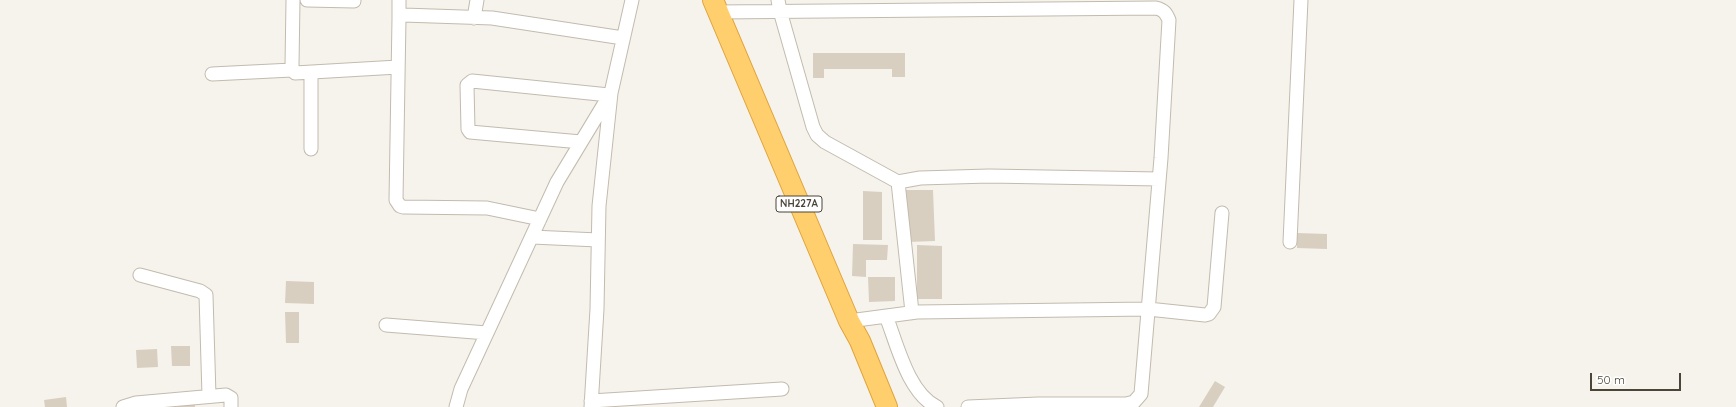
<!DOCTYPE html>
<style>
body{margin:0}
#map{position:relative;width:1736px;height:407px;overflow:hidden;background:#f6f3ec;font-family:Quicksand,sans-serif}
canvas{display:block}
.scale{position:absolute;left:1590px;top:373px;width:91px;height:18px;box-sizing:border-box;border:2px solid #4b4439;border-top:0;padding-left:5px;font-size:12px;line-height:14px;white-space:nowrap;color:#4b4439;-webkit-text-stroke:3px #fff;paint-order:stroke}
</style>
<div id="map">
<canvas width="1736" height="407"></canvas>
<div class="scale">50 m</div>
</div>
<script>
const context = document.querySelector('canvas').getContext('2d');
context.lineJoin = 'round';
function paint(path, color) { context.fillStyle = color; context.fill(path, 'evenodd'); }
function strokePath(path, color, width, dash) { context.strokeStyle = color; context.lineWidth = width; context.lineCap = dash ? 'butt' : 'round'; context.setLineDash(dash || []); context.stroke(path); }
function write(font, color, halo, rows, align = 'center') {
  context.font = font + ' Quicksand,sans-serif'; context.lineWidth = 4; context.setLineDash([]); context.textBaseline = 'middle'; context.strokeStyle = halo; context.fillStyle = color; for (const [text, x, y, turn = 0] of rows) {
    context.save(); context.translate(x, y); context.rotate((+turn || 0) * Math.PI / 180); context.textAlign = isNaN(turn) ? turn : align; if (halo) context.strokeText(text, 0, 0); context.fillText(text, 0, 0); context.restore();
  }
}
paint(new Path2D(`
 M813,53H905V77H892V69H824V78H813Z
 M906,190H933L935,241L908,242Z
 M863,191L882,192V240H863Z
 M1297,233L1327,234V249L1297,248Z
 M853,244L888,245L887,260H866V277L852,276Z
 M917,245L942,246V299H917Z
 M868,277H895V301L869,302Z
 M286,281L314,282V304L285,303Z
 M285,312H299V343H286Z
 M171,346H190V366H172Z
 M157,349L158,367L137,368L136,350Z
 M1215,381L1225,387L1213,407H1199Z
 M66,397L67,407H45L44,400Z
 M195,403V407H178V405Z`), '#d8cfc1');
const minor = new Path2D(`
 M293,0L292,66V70L295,73L398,67
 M307,0L354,1
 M399,0V18
 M778,0L780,11L813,127L817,135L825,142L898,182
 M718,12L1156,8C1164,10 1166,13 1169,20L1161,158L1141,394L1134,402L1126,404H1038L968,407
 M474,18L477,0
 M311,73V149
 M212,74L292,70
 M581,142L470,132L468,129L467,85L472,81L609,95
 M540,219L487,208L403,207L400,206L396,200L399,18L403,15L492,18L623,38
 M532,237L598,240
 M1290,242L1301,0
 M140,275L200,291L206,295L209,396
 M912,312L898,182L920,178L989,176L1159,179
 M886,316C897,344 908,393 937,407
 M849,321L917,312L1148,309L1205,315L1209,314L1214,307L1222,213
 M386,325L487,333
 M591,401L782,389
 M123,407L136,403L226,395L231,398V407
 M456,407L461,389L557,182L609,96
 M591,407L597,309L599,206L611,93L632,0`);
const highway = new Path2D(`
 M713,0L849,321L860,341L887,407`);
strokePath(minor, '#c2bbae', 15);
strokePath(highway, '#e0a43c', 22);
strokePath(minor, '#fff', 13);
strokePath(highway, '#ffcf6e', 20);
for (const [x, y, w] of [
 [799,204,46]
]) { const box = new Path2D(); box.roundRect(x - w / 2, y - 8, w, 16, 3); context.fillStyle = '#fff'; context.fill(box); strokePath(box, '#4b4439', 1); }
write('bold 10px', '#4b4439', null, [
 ["NH227A",799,204]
]);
</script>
